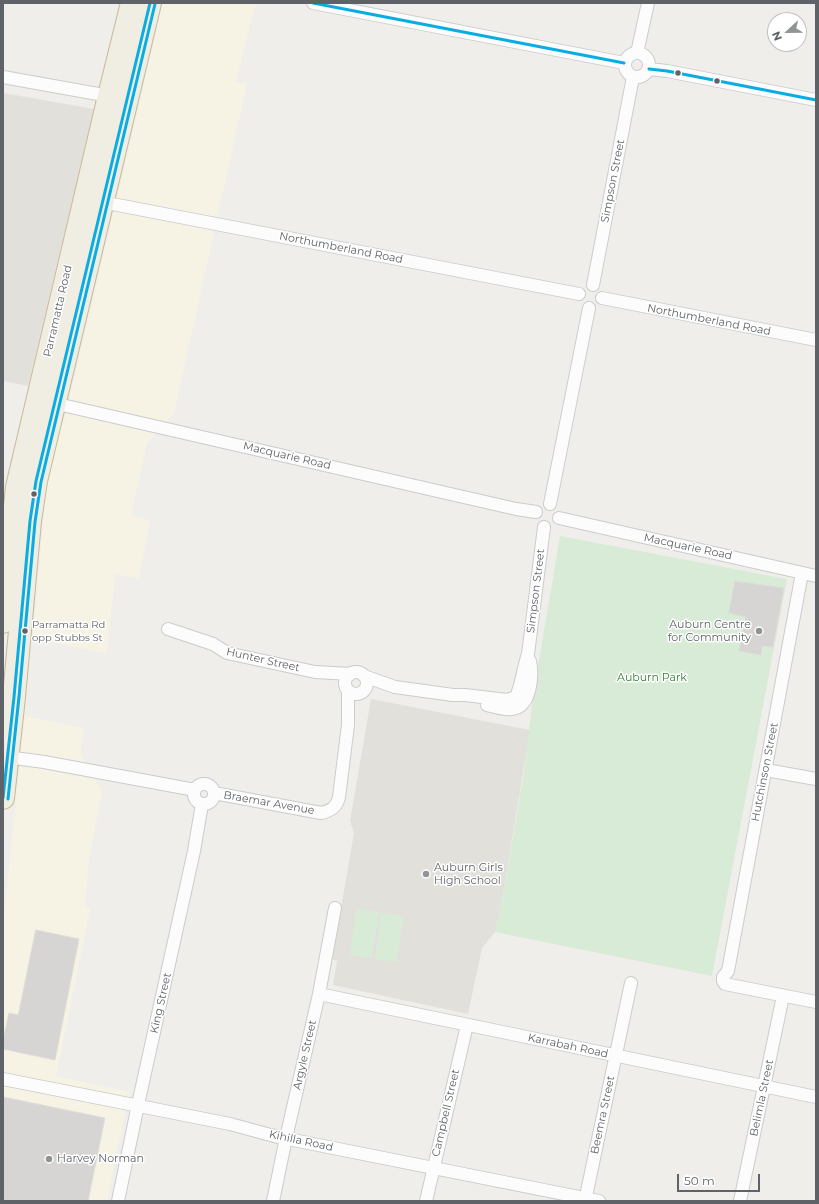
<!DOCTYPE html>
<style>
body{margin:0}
#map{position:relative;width:819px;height:1204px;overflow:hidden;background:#efeeea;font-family:Montserrat,sans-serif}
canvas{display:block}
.frame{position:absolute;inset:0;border:4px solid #5f6368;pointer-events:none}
.north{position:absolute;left:767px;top:12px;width:40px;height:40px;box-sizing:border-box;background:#fff;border:1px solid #bfc1c3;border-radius:50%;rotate:248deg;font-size:11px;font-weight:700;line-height:16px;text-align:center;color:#5f6368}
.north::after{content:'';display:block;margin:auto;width:14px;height:18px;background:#919496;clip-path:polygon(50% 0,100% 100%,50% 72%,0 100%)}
.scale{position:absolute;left:677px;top:1174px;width:83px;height:18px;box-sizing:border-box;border:2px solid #5f6368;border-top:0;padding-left:5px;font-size:12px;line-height:14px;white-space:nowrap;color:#5f6368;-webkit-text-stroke:3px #fff;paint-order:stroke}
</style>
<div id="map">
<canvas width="819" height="1204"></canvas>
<div class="frame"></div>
<div class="north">N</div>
<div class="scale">50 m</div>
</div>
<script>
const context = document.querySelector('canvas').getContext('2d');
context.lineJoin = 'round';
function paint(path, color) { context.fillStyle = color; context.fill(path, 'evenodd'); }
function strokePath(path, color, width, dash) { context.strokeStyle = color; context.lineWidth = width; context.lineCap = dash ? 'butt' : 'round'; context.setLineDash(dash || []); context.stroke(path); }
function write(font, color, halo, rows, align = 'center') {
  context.font = font + ' Montserrat,sans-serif'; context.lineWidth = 3; context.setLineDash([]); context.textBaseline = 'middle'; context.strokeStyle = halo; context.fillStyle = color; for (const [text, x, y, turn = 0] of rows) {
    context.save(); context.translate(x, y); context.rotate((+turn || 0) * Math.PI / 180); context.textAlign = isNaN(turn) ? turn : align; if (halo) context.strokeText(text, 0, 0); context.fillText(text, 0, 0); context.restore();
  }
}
paint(new Path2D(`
 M163,3H257L254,9L236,82L247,84L174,413L147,443L131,516L150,520L139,578L115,574L107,652L104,653L33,638L46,490L59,433L61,424L64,422Z
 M25,716L84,728L80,753L102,791L89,858L85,907L90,909L56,1076L129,1092L107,1201H3V924Z`), '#f7f3e4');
paint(new Path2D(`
 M3,93L94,109L28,386L3,381Z
 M371,699L530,730L502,901L495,932L482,948L468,1014L333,985L337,961L332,959L354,833L350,821Z`), '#e2e0da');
paint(new Path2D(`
 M560,536L787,579L712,976L495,932L502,901L524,772L533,696Z
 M356,909L379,912L372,958L350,955Z
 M381,913L403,916L397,962L375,959Z`), '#d8ebd6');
const building = new Path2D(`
 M735,581L784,588L773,647L762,646L761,655L739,651L746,617L729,613Z
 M36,930L79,939L55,1060L3,1049V1040L9,1013L18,1015Z
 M3,1097L105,1118L88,1201H3Z`);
paint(building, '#d6d5d3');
strokePath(building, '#deddd9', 1);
const street = new Path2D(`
 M313,3L624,63
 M625 65a12 12 0 1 1 24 0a12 12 0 1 1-24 0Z
 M637,53L648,3
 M649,69L667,71L816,100
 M3,77L109,96
 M102,202L579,294
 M593,285L633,77
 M602,298L816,340
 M49,402L516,509L536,512
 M550,504L589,308
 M559,518L816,576
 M802,573L728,971L723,977V981L725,984L816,1002
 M168,629L213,644L227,653L315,672L351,674
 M345 683a11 11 0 1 1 22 0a11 11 0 1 1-22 0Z
 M364,676L395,687L453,695H465L507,700L516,697C522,683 523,668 528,654L544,527
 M487,705C494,707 504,710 512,709C531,707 533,676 530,661
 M7,757L44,762L195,790
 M766,770L816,779
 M194 794a10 10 0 1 1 20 0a10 10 0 1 1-20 0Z
 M214,793L321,813C331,811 337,807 339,797L348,725V691
 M319,994L816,1097
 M3,1079L230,1124L278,1137L599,1201
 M118,1201L139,1100L194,851L202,804
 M273,1201L286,1138L319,994L335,908
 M426,1201L467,1025
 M585,1201L631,983
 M740,1201L783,996`);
const highway = new Path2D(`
 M3,622L17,487L109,96L132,3
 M3,798L14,697L30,521L36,481L150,3`);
strokePath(street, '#cbcccc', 14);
strokePath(highway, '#c8b996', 24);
strokePath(street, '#fdfcfc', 12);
strokePath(highway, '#f0ede3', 22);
strokePath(new Path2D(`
 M313,3L624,63
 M649,69L667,71L816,100
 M3,798L14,697L30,521L36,481L150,3`), '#0aade2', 3);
strokePath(new Path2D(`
 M8,799L19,697L35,522L41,482L155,4`), '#0aade2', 3);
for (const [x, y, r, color] of [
 [678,73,3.5,"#5f6368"],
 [717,81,3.5,"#5f6368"],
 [34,494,3.5,"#5f6368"],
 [25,631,3.5,"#5f6368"],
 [759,631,4,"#919496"],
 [426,874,4,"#919496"],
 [49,1159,4,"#919496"]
]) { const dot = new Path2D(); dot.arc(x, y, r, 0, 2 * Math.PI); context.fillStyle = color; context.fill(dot); strokePath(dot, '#fff', 1.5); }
write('10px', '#5f6368', '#fff', [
 ["Parramatta Rd",32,625],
 ["opp Stubbs St",32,638]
], 'left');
write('11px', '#5f6368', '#fff', [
 ["Simpson Street",613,181,-79],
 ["Northumberland Road",341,248,11],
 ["Parramatta Road",58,311,-77],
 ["Northumberland Road",709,320,11],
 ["Macquarie Road",287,456,13],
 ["Macquarie Road",688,547,12],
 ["Simpson Street",536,591,-83],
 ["Hunter Street",263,660,13],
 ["Hutchinson Street",765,772,-79],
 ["Braemar Avenue",269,803,10],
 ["King Street",161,1003,-77],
 ["Karrabah Road",568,1046,12],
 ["Argyle Street",305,1055,-77],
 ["Belimla Street",762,1098,-78],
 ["Campbell Street",446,1113,-77],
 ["Beemra Street",603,1115,-78],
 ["Kihilla Road",301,1141,12]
]);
write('11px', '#5f6368', '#fff', [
 ["Auburn Centre",751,625,"right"],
 ["for Community",751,638,"right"],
 ["Auburn Girls",434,868],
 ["High School",434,881],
 ["Harvey Norman",57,1159]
], 'left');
write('11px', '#348238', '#fff', [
 ["Auburn Park",652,678]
]);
</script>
